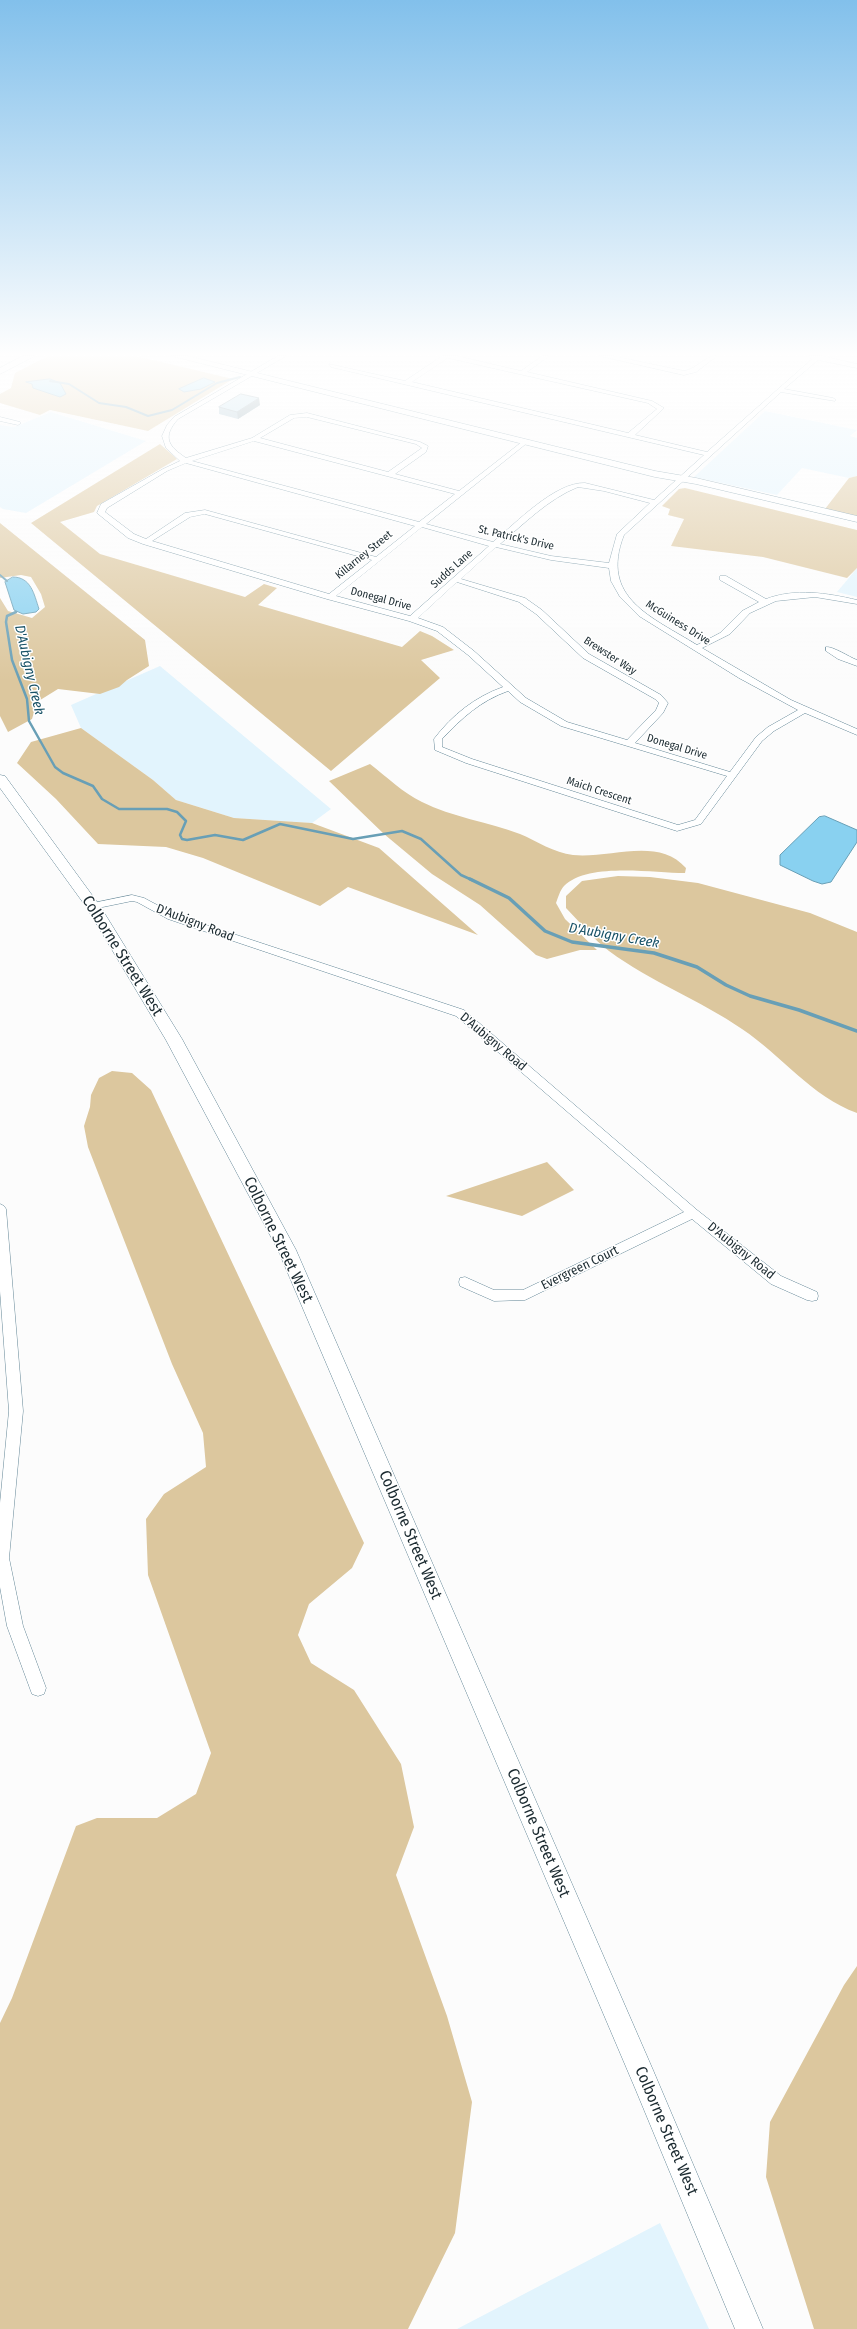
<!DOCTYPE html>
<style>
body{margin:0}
canvas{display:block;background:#fcfcfc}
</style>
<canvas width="857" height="2329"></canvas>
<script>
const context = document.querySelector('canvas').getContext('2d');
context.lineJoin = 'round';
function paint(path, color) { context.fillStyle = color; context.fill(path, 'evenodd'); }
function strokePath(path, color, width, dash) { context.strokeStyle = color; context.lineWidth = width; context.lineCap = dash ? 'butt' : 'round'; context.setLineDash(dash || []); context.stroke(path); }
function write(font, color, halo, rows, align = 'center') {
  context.font = font + ' "Fira Sans Condensed",sans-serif'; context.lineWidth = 3; context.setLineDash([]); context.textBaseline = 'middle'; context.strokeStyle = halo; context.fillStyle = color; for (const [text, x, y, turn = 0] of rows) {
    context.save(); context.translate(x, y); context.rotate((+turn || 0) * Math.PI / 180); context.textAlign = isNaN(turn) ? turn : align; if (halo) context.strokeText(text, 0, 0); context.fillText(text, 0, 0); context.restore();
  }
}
paint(new Path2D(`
 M765,411L857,430L850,436L857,438V476L849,478L802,468L777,495L694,477Z
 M51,412L146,441L26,513L3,509L0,507V425L14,427Z
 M857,568V597L837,592L853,573Z
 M160,666L331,809L312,823L234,818L176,800L153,780L81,728L71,705Z
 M660,2223L709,2329H457Z`), '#e2f4fd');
paint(new Path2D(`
 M48,356H136L233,379L148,431L50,410L40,415L0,403V394L11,388L15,373Z
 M160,444L177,459L97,506L94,512L60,522L100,554L245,597L264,584L277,588L258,605L402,647L420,631L432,636L454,650L421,660L440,678L331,771L31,523Z
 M857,476V516L825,509L849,478Z
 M685,488L857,530V568L847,578L763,557L671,546L684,519L668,515L670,509L662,506L679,489Z
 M0,523L145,640L149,666L127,680L119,687L100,694L58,689L37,702L32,719L8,732L0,716V598L8,611L32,618L45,607L41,594L31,577L21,575L0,578Z
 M81,728L153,780L176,800L234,818L312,823L379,848L478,935L348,887L320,906L203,858L166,847L98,844L56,799L17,763L31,742Z
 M370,764C387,777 403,793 422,802C452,817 488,822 520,834C537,841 554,853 573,855C609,859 658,836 686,868L685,873C653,873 588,862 564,886C560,890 558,898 556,903L565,919L597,950H580L547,959L536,955L480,905L432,874L384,834L329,781Z
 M618,876L650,877L698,883L810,913L857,932V1113C812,1097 781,1055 742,1029C700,1000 651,982 609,951C593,939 580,922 566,908V896L582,881Z
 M112,1071L132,1073L151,1090L364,1543L352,1568L309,1604L298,1635L311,1663L354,1690L401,1764L414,1827L396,1875L447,2016L472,2102L455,2233L408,2329H0V2023L12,1998L76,1826L97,1818H157L196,1794L211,1753L148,1575L146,1519L164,1494L206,1467L203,1433L172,1364L88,1147L84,1126L90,1107L91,1095L99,1078Z
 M547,1162L574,1190L522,1216L446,1196Z
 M857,1966V2329H814L766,2177L770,2122L844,1985Z`), '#dcc79e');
const water = new Path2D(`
 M204,378L215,382L201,389L184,392L179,389Z
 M50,379L60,383L66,394L60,397L33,388L32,384L26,382Z
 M13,577C31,577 34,594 39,609L36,612L23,614L14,610L5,582Z
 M825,816L857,830V842L831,882L822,884L813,881L780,865V855L819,817Z`);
paint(water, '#89d1f0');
strokePath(water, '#689fb6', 1);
strokePath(new Path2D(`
 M50,381L69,384L99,403L126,407L148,416L172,410L217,383L240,377
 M0,575L7,581`), '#689fb6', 2);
strokePath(new Path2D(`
 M16,612L7,616L6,622L12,660L27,699L29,721L55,767L63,773L93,786L102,799L119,809H167L177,812L186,821L180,835L182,839L187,840L215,835L243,840L280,824L353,839L402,831L421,839L461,875L472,880`), '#689fb6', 2.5);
strokePath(new Path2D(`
 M470,879L509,898L545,931L572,942L654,953L697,967L726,985L750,996L799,1010L857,1031`), '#689fb6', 3.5);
const minor = new Path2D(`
 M278,356H286L178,419C162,437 168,446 186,458L252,438L290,415L307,413L420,442L428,446L426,452L395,474L459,491L523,441H527V443L426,524L493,542C516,523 555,482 585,483L654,500L704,455L331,367L329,364L405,381L442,356H457L521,371L542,356H549L527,372L652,401L664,408L635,435L707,452L812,359L808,356H822L857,364V368L818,360L784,389L833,398L836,400L835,401L781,392L624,535C599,598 652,617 697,645L720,633L742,611L759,602L720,580V576H726L766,599C795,588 827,593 857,600V604L815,597L776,601L750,613L730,634L702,648L791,700L857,729V735L805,713L774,731L762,741L701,824L677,831L466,763L435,750L434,739C452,715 475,697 503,687L468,655L437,631L409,621L327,599L143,544L128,538L97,513L101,504L163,469L180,461L166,448L162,436L167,425L174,417ZM448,358L648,403L657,409L628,433L412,382ZM307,417L416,444L422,448L388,472L260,438L294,418ZM254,441L455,494L419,522L192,461ZM186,463L415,526L376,557L205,510L185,513L146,539L134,534L105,512L107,508L167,471ZM578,487L604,491L650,503L617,534L609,563L551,556L500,544C524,524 548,499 578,487ZM205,514L372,560L329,594L152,541L190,517ZM422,527L489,546L410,616L336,596ZM496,547L551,560L609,568L611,581L620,597L639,616L739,678L798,710L768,727L756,737L730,772L635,743L663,713L668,703L661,695L589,654L542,610L525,598L461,579ZM457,582L519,602L536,614L583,658L655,699L659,703L656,710L627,740L567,722L526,698L474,651L443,627L418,618ZM508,691L520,702L561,726L727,776L695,820L678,825L472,759L442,747V739C462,718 480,701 508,691Z
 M600,356H613L684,371C697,369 704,356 717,356L696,372L684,375Z
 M0,417L20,422L21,423L18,425L0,421Z
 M826,647C833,646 849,657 857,660V666L838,659L826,651Z
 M132,895L144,898L176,915L464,1010L697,1210L781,1276L817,1292L818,1296L817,1300L812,1301L807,1300L771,1284L692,1219L525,1300L494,1301L469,1290L460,1286L459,1282L460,1278L465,1277L494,1290H523L684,1212L456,1016L168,919L137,902L132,901L93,909L88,906L93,903Z
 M0,1204L4,1206L6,1209L23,1411L9,1558L23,1626L46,1688L44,1694L38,1696L32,1694L7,1626L0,1587V1503L9,1411L0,1291Z`);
const secondary = new Path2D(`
 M23,356H35L0,374V368Z
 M172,356H188L655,471L696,478L857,516V522L696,484L655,477Z
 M0,775L5,776L100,906L182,1039L296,1250L653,2070L763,2329H735L635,2088L278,1250L166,1040L87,908L0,788Z`);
strokePath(minor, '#648797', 1);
strokePath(secondary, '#648797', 1);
paint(minor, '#fff');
paint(secondary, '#fff');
paint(new Path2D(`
 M260,405L238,419L219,414V407Z`), '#9bbbca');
paint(new Path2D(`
 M259,398L260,405L238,419L237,412Z`), '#7e99a4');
const building = new Path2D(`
 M241,394L259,398L237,412L219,407Z`);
paint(building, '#b4daeb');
strokePath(building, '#7e99a4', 1);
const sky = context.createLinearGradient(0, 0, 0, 682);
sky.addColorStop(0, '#82c0eb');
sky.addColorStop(0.52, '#fefefe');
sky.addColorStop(1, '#fefefe00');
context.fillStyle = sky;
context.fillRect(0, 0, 857, 682);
write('11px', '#1b2a30', '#fff', [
 ["St. Patrick's Drive",516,538,13],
 ["Killarney Street",364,555,-39],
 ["Sudds Lane",452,569,-42],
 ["Donegal Drive",381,599,15],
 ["McGuiness Drive",678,623,32],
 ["Brewster Way",610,656,33],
 ["Donegal Drive",677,747,17],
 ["Maich Crescent",599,791,18]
]);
write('13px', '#1b2a30', '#fff', [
 ["D'Aubigny Road",195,923,21],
 ["D'Aubigny Road",493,1042,40],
 ["D'Aubigny Road",741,1251,39],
 ["Evergreen Court",580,1268,-26]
]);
write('italic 14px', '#185267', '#fff', [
 ["D'Aubigny Creek",29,670,77],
 ["D'Aubigny Creek",614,936,10]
]);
write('16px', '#1b2a30', '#fff', [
 ["Colborne Street West",122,956,58],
 ["Colborne Street West",278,1240,64],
 ["Colborne Street West",410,1535,67],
 ["Colborne Street West",538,1833,67],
 ["Colborne Street West",666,2131,67]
]);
</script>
